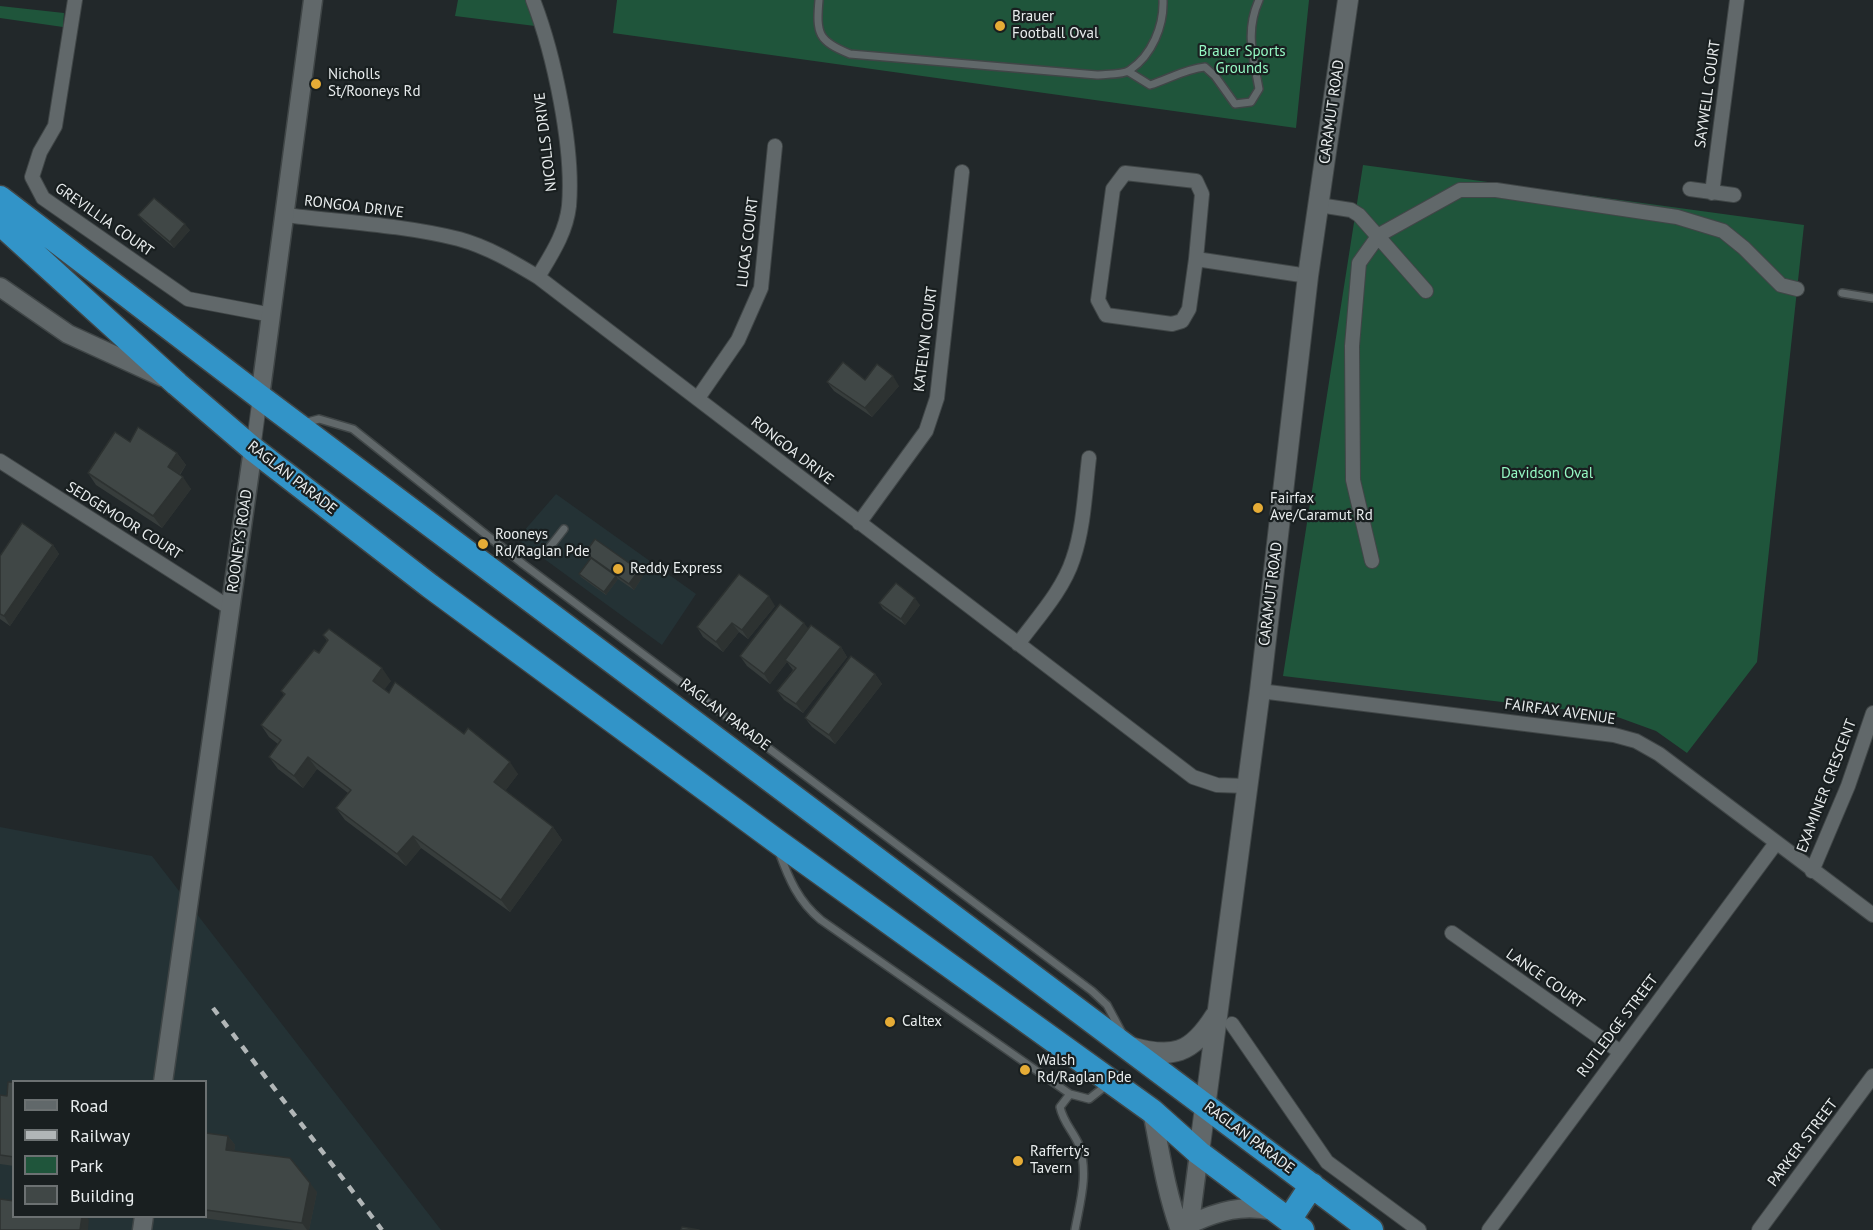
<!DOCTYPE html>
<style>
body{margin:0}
#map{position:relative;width:1873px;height:1230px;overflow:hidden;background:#22282a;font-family:"PT Sans",sans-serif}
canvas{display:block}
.legend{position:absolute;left:12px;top:1080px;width:195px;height:138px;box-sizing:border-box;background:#191f20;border:2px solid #6c7172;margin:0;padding:8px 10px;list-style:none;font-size:18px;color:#e9edee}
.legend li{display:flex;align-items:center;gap:12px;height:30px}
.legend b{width:30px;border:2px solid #6c7172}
</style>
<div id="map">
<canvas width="1873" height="1230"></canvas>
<ul class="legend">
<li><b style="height:8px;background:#61686a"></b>Road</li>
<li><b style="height:8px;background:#b1b6b7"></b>Railway</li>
<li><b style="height:16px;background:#1f553b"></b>Park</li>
<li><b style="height:16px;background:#404746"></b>Building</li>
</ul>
</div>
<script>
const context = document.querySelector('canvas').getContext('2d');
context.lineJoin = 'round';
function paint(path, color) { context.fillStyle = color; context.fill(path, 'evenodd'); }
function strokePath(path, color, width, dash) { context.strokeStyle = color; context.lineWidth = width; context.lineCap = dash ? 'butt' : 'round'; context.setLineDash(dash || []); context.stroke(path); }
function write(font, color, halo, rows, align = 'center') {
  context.font = font + ' "PT Sans",sans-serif'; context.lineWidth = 4.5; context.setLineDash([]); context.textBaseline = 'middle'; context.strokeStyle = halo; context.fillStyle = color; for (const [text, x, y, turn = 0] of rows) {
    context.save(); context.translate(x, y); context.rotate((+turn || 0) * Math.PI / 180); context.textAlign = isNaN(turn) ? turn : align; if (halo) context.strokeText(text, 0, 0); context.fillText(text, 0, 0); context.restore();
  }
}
paint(new Path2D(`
 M556,494L696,594L662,645L517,539Z
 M0,827L152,856L441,1230H0ZM14,1082H206V1216H14Z`), '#243235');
paint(new Path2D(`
 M458,0H532L543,27L455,16Z
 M617,0H1309L1296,128L613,33Z
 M0,6L64,13L63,27L0,18Z
 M1363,165L1804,225L1757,662L1687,753L1656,731L1612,715L1283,676Z`), '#1f553b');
const service = new Path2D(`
 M819,0C816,34 818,41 850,54L1097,75C1106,74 1123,75 1130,70C1152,55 1164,26 1163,0
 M1129,72L1150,85C1169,79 1185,69 1205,67L1215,76L1235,104L1251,102L1259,89C1253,56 1245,31 1259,0
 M1842,293L1873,298
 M304,423L319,419L353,429L523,564L1092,991L1107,1005L1121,1031
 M546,552L564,529
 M779,852C789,879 798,901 821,920L1070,1094L1089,1099L1108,1084
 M1070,1094L1060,1107C1063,1122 1073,1131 1079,1145C1089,1174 1080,1202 1075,1230`);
const minor = new Path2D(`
 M75,0L55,126L40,152L32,177L43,198L188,299L272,315
 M533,0C554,54 574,148 569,206C566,233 551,255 538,277
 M1690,189L1734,195
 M1712,193L1737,0
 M1319,205L1351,210L1359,215L1426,291
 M285,215C342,222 403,225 459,239C488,247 513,262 538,277L1193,777L1217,785L1246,786
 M1196,259L1202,194L1196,181L1125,173L1113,189L1098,300L1106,315L1172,324L1182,321L1189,309L1196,259L1308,276
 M698,398L738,340L761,288L775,146
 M253,449L260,397
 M0,461L230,608
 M859,523L926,431L937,398L962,172
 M1372,561L1353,480L1352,346L1359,263L1379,235L1460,190H1496L1677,217L1723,231L1744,248L1781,285L1797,289
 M1018,644C1038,617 1063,590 1073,559C1084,527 1085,491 1089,458
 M1260,691L1614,735L1636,741L1659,754L1873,915
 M1812,871L1848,786L1873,713
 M1452,933L1619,1051
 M1232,1024L1327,1162L1419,1230
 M1489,1230L1776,843
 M1759,1230L1873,1076`);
const tertiary = new Path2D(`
 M0,287L68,334L162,377
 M260,397L313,0
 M163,1082L253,449
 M1152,1111C1160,1151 1166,1192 1180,1230
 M1190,1224C1219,1211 1242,1204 1274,1211
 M142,1230L144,1216
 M1189,1230L1199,1153`);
const secondary = new Path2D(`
 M1130,1047C1173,1059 1191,1054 1215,1016
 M1199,1153L1260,691L1308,276L1348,0`);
const trunk = new Path2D(`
 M0,198L260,397L1371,1230
 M0,223L177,384L253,449L430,586L775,840L1152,1111L1199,1153L1302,1230
 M1289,1220L1312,1185`);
strokePath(service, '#404647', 10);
strokePath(minor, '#404647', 16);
strokePath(tertiary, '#404647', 21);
strokePath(secondary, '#404647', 22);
strokePath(trunk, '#404647', 27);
strokePath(service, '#61686a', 7);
strokePath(minor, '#61686a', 14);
strokePath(tertiary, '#61686a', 18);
strokePath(secondary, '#61686a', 20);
strokePath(trunk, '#3294c8', 24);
strokePath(new Path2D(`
 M213,1008L382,1230`), '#b1b6b7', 4.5, [8, 8]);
paint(new Path2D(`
 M138,215L190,230L174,248L143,221Z
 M865,380L899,386L872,417L834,391L827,382Z
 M130,442L177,453L186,465L180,475L191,489L162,528L96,485L88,473Z
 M53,545L59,554L10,626L0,619V556Z
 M585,553L639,570L643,576L634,590L618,579L606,595L581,577L579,574L590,559Z
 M879,603L920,605L905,625L883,609Z
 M775,606L748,639L739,632L723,652L703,637L697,627Z
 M808,628L841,647L847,657L803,713L784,700L777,691L793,670L787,662L770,684L747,666L740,656Z
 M323,635L391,681L384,689L518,774L505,791L553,827L562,840L510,912L421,848L406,866L345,820L336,808L348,793L317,769L303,788L278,769L269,757L278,744L269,737L261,725L284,695L281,691L319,653L327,641Z
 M875,674L882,684L835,744L812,727L805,718Z
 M14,1082V1166L0,1164V1095L7,1096Z
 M206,1133L228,1136L235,1145L234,1151L317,1192L309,1230H294L194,1217L193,1216H206Z`), '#373d3c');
paint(new Path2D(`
 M185,224L190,230L174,248L170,242Z
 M893,376L899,386L872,417L865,408Z
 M177,453L186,465L176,479L168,467Z
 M183,477L191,489L162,528L153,516Z
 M53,545L59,554L10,626L4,616Z
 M639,570L643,576L634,590L629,584Z
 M616,576L618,579L606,595L604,592Z
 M769,596L775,606L748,639L742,630Z
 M915,598L920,605L905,625L901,619Z
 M732,623L739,632L723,652L716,642Z
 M804,623L811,632L785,660L787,662L770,684L764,674Z
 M841,647L847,657L803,713L796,704Z
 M382,668L391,681L382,693L373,681Z
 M875,674L882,684L835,744L829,735Z
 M308,757L317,769L303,788L294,776Z
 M510,762L518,774L502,795L494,782Z
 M553,827L562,840L510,912L501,900Z
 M413,836L421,848L406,866L397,854Z
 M228,1136L235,1145L233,1159L226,1150Z
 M310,1183L317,1192L309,1230H307L302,1223Z
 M82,1216H86L89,1220L88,1230H80Z`), '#2d3231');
const building = new Path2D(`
 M154,198L185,224L170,242L138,215Z
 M843,362L865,380L877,364L893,376L865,408L827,382Z
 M138,427L177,453L168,467L183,477L153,516L88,473L115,432L130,442Z
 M22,523L53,545L4,616L0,614V556Z
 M595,539L639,570L629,584L585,553Z
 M591,558L616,576L604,592L579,574Z
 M739,574L769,596L742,630L732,623L716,642L697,627Z
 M896,583L915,598L901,619L879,603Z
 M780,604L804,623L764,674L740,656Z
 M811,625L841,647L796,704L777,691L796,668L785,660Z
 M329,629L382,668L373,681L389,693L395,682L464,734L468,728L510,762L494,782L553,827L501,900L413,836L397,854L336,808L351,790L308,757L294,776L269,757L281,740L261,725L285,694L281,691L314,650L319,653L328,640L323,635Z
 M851,656L875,674L829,735L805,718Z
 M8,1082H14V1157L0,1155V1095L7,1096Z
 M206,1133L228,1136L226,1150L290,1158L310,1183L302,1223L206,1210Z
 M0,1199L14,1201V1216H82L80,1230H0Z
 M682,1227L699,1230H681Z`);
paint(building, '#404746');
strokePath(building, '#2d3231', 1.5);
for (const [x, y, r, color] of [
 [1000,26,6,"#e6ac36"],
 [316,84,6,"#e6ac36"],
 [1258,508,6,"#e6ac36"],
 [483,544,6,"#e6ac36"],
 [618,569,6,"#e6ac36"],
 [890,1022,6,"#e6ac36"],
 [1025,1070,6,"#e6ac36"],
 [1018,1161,6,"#e6ac36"]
]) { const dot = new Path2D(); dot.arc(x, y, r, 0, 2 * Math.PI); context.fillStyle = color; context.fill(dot); strokePath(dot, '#191f20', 2); }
write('15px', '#e9edee', '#191f20', [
 ["Brauer",1012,17],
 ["Football Oval",1012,34],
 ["Nicholls",328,75],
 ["St/Rooneys Rd",328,92],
 ["Fairfax",1270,499],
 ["Ave/Caramut Rd",1270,516],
 ["Rooneys",495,535],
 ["Rd/Raglan Pde",495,552],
 ["Reddy Express",630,569],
 ["Caltex",902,1022],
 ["Walsh",1037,1061],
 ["Rd/Raglan Pde",1037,1078],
 ["Rafferty's",1030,1152],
 ["Tavern",1030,1169]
], 'left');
write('15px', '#95f8c3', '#191f20', [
 ["Brauer Sports",1242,52],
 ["Grounds",1242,69],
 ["Davidson Oval",1547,474]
]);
write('15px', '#e9edee', '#191f20', [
 ["SAYWELL COURT",1708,94,-82],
 ["CARAMUT ROAD",1332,112,-82],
 ["NICOLLS DRIVE",546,142,-97],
 ["RONGOA DRIVE",354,207,7],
 ["GREVILLIA COURT",104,220,35],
 ["LUCAS COURT",748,242,-83],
 ["KATELYN COURT",926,339,-83],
 ["RONGOA DRIVE",792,451,38],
 ["RAGLAN PARADE",292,478,38],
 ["SEDGEMOOR COURT",124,521,32],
 ["ROONEYS ROAD",240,541,-82],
 ["CARAMUT ROAD",1271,594,-83],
 ["FAIRFAX AVENUE",1560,712,8],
 ["RAGLAN PARADE",725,715,37],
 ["EXAMINER CRESCENT",1827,786,-69],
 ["LANCE COURT",1545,979,35],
 ["RUTLEDGE STREET",1618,1026,-53],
 ["RAGLAN PARADE",1249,1138,37],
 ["PARKER STREET",1803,1143,-53]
]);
</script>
